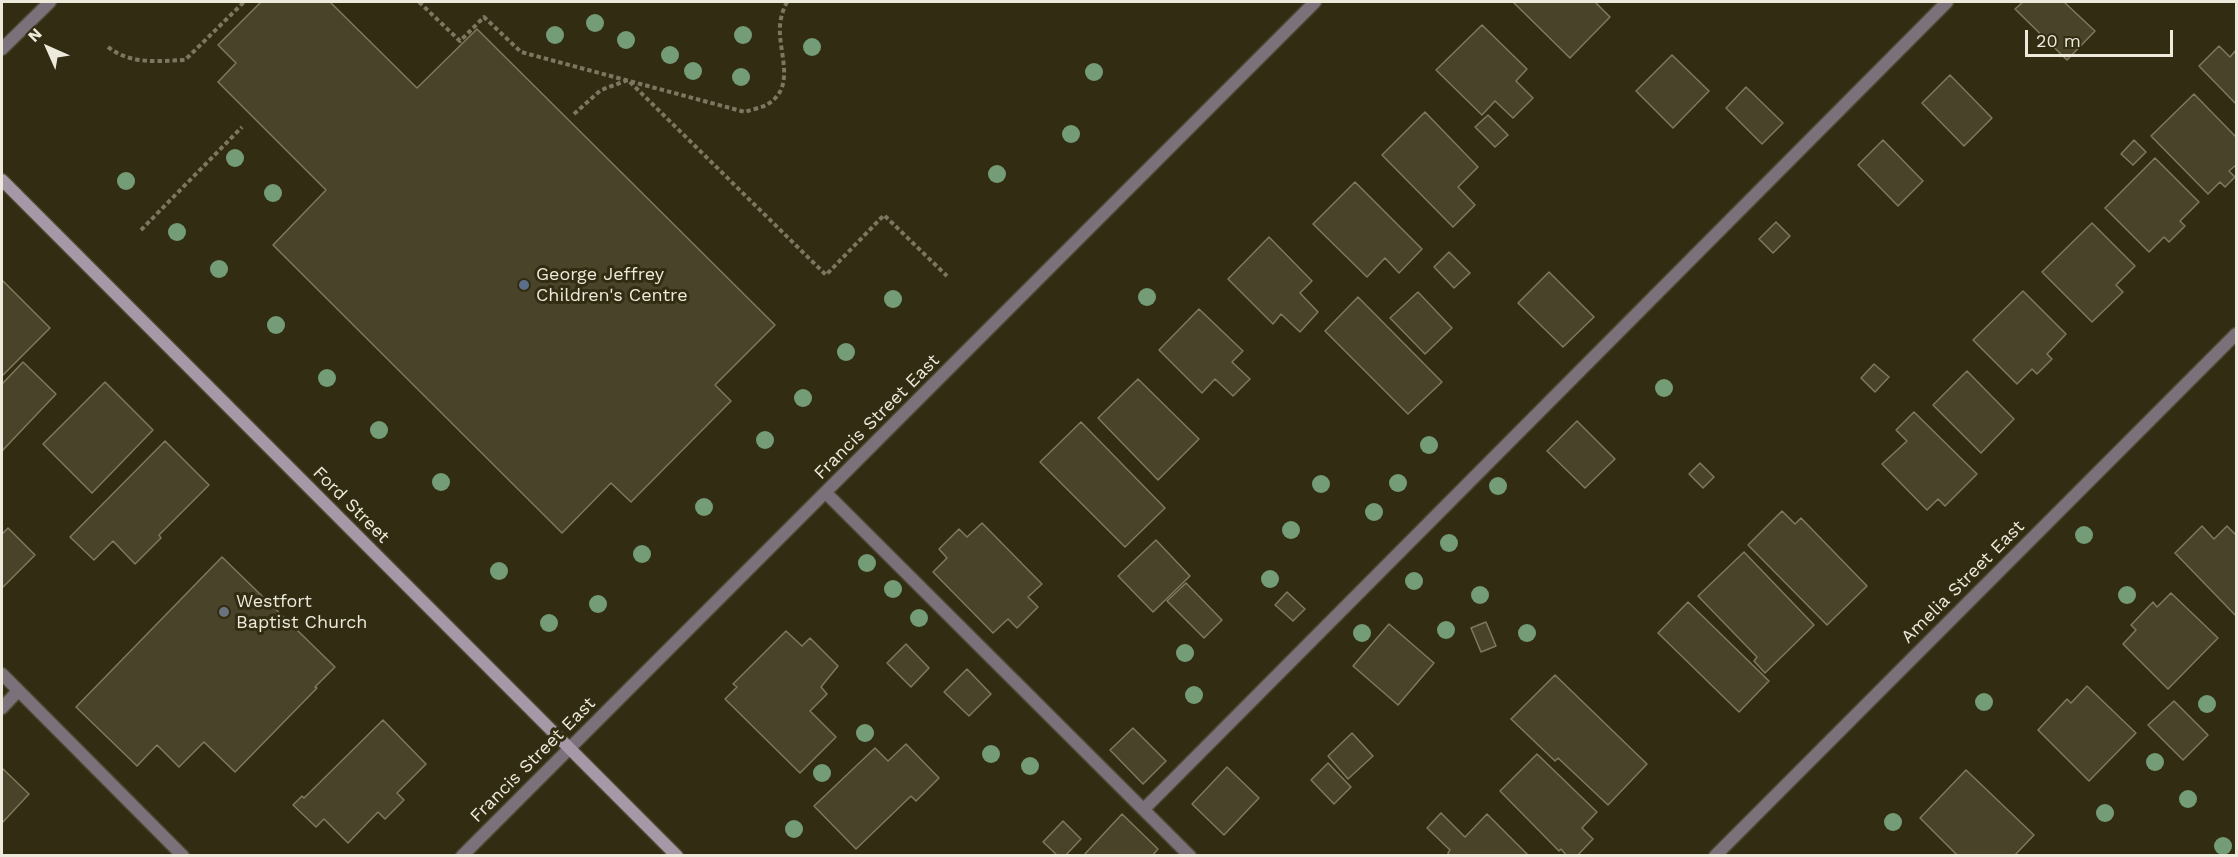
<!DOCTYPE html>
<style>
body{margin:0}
#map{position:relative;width:2238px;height:857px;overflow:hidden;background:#312c12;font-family:"Work Sans",sans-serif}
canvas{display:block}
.frame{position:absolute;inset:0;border:3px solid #edeadb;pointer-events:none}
.north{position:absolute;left:18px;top:18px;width:60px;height:60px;-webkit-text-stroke:4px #312c12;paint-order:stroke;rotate:315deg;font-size:16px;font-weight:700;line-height:24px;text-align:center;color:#edeadb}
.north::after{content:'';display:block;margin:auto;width:21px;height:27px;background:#edeadb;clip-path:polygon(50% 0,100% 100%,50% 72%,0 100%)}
.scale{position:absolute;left:2025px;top:30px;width:148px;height:27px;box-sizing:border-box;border:3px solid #edeadb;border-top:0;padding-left:8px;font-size:18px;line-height:21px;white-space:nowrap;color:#edeadb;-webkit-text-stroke:4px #312c12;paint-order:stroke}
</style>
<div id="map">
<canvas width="2238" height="857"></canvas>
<div class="frame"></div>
<div class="north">N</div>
<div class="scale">20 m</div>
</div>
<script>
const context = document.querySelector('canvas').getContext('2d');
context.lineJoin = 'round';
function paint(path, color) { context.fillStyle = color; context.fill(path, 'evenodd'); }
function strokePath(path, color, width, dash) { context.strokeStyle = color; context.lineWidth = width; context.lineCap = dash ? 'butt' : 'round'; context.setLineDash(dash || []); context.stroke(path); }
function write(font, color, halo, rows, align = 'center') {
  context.font = font + ' "Work Sans",sans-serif'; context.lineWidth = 6; context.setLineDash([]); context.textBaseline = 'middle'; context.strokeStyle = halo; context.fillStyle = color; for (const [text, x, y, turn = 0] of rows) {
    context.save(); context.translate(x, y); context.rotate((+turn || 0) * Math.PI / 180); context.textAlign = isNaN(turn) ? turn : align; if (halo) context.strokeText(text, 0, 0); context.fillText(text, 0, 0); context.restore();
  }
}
const building = new Path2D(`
 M261,2H330L417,88L477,29L775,325L715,385L731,401L631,502L611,483L562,533L273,245L326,190L218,82L236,63L218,45Z
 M1513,2H1595L1610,17L1570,58Z
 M2023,2H2064L2095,31L2067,60L2015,9Z
 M1482,25L1527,69L1516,81L1533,98L1513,118L1495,101L1482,115L1436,70Z
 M2219,46L2230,57L2236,50V104L2199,66Z
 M1672,55L1709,91L1673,128L1636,91Z
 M1950,75L1992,118L1964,146L1922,103Z
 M1746,87L1783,123L1762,144L1726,108Z
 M2194,94L2236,137V165L2229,171L2235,177L2225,187L2220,182L2208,194L2151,136Z
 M1425,112L1478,167L1458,187L1475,205L1453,227L1382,155Z
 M1488,115L1508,135L1495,147L1475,127Z
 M1883,140L1923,181L1898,206L1858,165Z
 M2134,140L2146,152L2133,165L2121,154Z
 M2155,158L2199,202L2180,221L2185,226L2169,242L2164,237L2149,252L2105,208Z
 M1355,182L1422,249L1399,273L1385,258L1367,277L1313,224Z
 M1776,222L1790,236L1773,253L1759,239Z
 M2092,223L2135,266L2116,285L2123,292L2092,322L2042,272Z
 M1269,237L1312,281L1300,293L1318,312L1300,332L1281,314L1273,324L1228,279Z
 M1449,252L1470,273L1454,288L1434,267Z
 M1549,272L1594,317L1563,347L1518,303Z
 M2,280L50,328L2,376Z
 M2023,291L2066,334L2047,354L2052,359L2037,374L2032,369L2017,384L1973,340Z
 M1418,292L1452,328L1425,354L1390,318Z
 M1358,297L1442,382L1408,414L1325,331Z
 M1199,309L1243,351L1232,362L1250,379L1233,396L1215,379L1202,393L1159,350Z
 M23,362L56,394L2,451V384Z
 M1874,364L1889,377L1875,392L1861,378Z
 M1967,371L2014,419L1981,453L1933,405Z
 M1138,379L1199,439L1158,480L1098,418Z
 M105,382L153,430L92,493L43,444Z
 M1914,412L1977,474L1945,506L1938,499L1927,510L1882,464L1907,441L1896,430Z
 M1577,421L1615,459L1585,488L1547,451Z
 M1081,422L1165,508L1125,547L1040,462Z
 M165,441L209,485L159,535L161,538L135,564L113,541L94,560L70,537Z
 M1700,463L1714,477L1703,488L1689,474Z
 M1782,511L1795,524L1801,518L1867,586L1827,625L1748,545Z
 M982,523L1042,584L1028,597L1038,607L1017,628L1008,619L993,633L933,572L947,558L939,549L959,529L967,537Z
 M2202,526L2214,539L2227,526L2236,535V616L2175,553Z
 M8,528L35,555L2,588V534Z
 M1156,540L1190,576L1153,612L1118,576Z
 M1744,552L1814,625L1765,673L1754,661L1757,657L1698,596Z
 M222,557L335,667L315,687L317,688L235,772L204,742L179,767L157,745L137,766L76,707Z
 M1186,583L1222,620L1204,638L1167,601Z
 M1287,592L1305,609L1293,621L1275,605Z
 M2171,593L2218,638L2168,689L2123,644L2136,630L2131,625L2153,602L2157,607Z
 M1688,602L1769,681L1739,712L1658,633Z
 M1486,622L1496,646L1481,652L1471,628Z
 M1389,624L1434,663L1398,705L1353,666Z
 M786,631L802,646L810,638L838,666L821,687L827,694L810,711L836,737L800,773L725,699L737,687L733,684Z
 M906,644L929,668L911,687L887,663Z
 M967,669L991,694L969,716L944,692Z
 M1555,675L1647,764L1608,805L1558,758L1555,761L1511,719Z
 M2087,686L2136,733L2089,781L2038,730L2067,699L2071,703Z
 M2174,701L2208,735L2183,760L2148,725Z
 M383,720L426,764L397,793L404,800L385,819L378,812L348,843L324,819L316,827L293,805L302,796L304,798Z
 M1133,728L1166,761L1143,784L1110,750Z
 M1352,733L1373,756L1348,779L1328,756Z
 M906,744L939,778L916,801L911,796L856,849L814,806L875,748L888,761Z
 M1537,754L1597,812L1582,828L1593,839L1577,856H1567L1561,849L1559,851L1500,791Z
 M1328,763L1351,787L1334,804L1311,780Z
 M1227,767L1259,798L1224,835L1192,804Z
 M2,768L29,794L2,823Z
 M1966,770L2034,835L2014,856H1958L1920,818Z
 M1441,813L1465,837L1487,814L1529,856H1450L1448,853L1450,850L1427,828Z
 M1122,814L1158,849L1152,856H1083Z
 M1063,821L1081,839L1065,856H1058L1043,842Z`);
paint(building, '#494329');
strokePath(building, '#7f795d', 1.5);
const service = new Path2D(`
 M826,493L1190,856
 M2,674L183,856
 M2,708L18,691
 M1144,809L1947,2`);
const minor = new Path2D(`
 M462,856L1315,2
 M1715,856L2236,334`);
const tertiary = new Path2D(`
 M2,49L50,2`);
const secondary = new Path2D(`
 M2,180L677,856`);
strokePath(service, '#4b472e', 15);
strokePath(minor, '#4b472e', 15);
strokePath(tertiary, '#4b472e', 15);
strokePath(secondary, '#4b472e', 15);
strokePath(new Path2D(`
 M419,2L460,41L484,17L521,52L745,112C752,109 762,108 768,104C794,88 781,58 780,34C779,23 782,11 787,2
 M108,47C131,65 158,61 185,60L244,2
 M574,114L601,90L628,80L826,275L884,215L947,276
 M141,230L242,127`), '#7b7761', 4, [4.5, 3]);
strokePath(service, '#7a717b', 12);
strokePath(minor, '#7a717b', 12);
strokePath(tertiary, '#7a717b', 12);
strokePath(secondary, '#a798a7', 12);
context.fillStyle = '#749c77';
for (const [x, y] of [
 [595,23],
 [555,35],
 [743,35],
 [626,40],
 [812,47],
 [670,55],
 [693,71],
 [1094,72],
 [741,77],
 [1071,134],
 [235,158],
 [997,174],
 [126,181],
 [273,193],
 [177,232],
 [219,269],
 [1147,297],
 [893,299],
 [276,325],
 [846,352],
 [327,378],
 [1664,388],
 [803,398],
 [379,430],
 [765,440],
 [1429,445],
 [441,482],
 [1398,483],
 [1321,484],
 [1498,486],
 [704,507],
 [1374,512],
 [1291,530],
 [2084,535],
 [1449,543],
 [642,554],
 [867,563],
 [499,571],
 [1270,579],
 [1414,581],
 [893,589],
 [1480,595],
 [2127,595],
 [598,604],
 [919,618],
 [549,623],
 [1446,630],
 [1362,633],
 [1527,633],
 [1185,653],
 [1194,695],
 [1984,702],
 [2207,704],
 [865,733],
 [991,754],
 [2155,762],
 [1030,766],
 [822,773],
 [2188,799],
 [2105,813],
 [1893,822],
 [794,829],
 [2223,846]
]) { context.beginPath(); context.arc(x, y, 9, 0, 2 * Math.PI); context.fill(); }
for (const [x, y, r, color] of [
 [524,285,6,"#5c6f8a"],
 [224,612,6,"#6b7280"]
]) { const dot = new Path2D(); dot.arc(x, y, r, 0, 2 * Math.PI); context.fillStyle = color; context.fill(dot); strokePath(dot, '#312c12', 2); }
write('18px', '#edeadb', '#312c12', [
 ["George Jeffrey",536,275],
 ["Children's Centre",536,296],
 ["Westfort",236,602],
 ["Baptist Church",236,623]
], 'left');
write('18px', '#edeadb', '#312c12', [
 ["Francis Street East",877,417,-45],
 ["Ford Street",351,505,45],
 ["Amelia Street East",1963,582,-45],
 ["Francis Street East",533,760,-45]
]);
</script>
